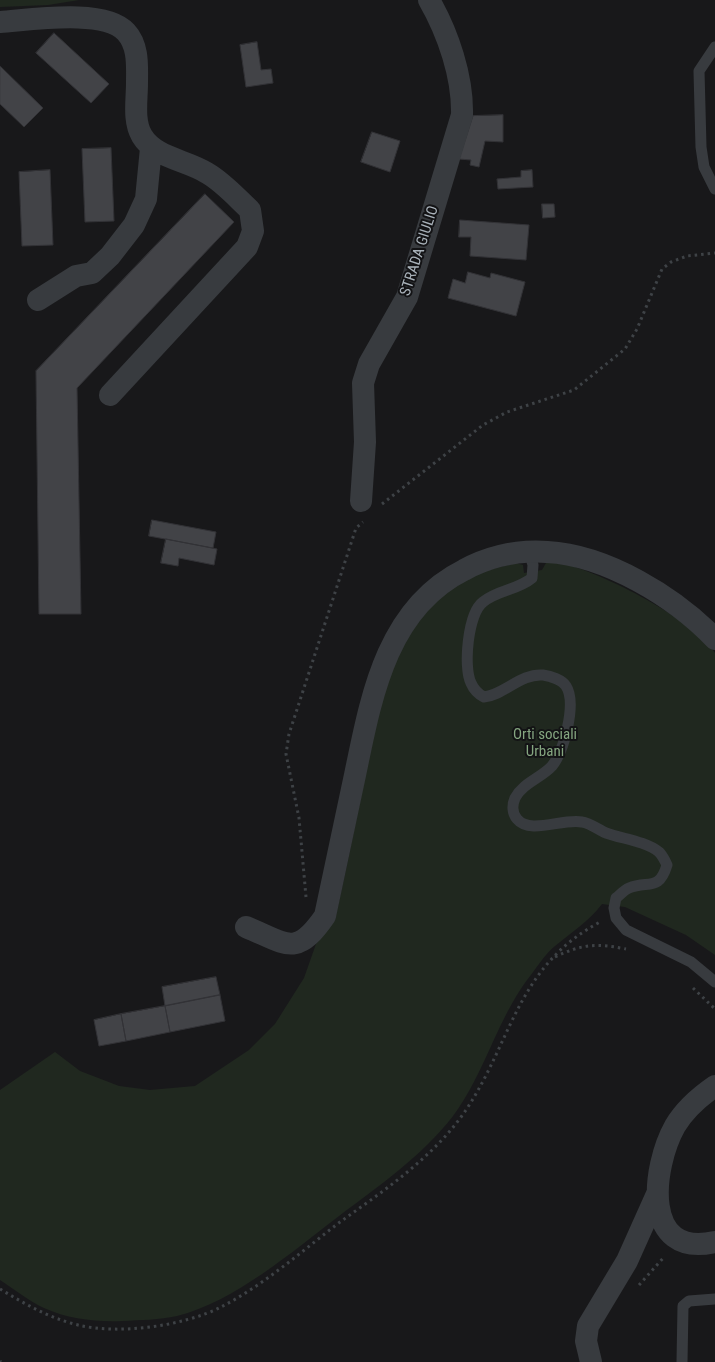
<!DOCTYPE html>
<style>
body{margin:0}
canvas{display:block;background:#18181a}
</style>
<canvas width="715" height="1362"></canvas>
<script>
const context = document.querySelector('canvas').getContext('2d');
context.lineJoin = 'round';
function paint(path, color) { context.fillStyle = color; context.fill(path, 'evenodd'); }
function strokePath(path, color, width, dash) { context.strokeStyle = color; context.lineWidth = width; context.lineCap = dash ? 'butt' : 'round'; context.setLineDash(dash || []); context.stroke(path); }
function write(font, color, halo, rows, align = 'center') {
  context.font = font + ' "Roboto Condensed",sans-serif'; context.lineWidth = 4; context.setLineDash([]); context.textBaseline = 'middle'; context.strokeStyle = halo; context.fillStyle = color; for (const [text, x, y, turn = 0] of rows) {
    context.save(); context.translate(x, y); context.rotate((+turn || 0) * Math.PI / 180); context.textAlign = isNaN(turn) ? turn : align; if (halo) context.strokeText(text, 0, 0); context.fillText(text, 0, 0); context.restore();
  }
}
paint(new Path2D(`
 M0,0H79L48,5L0,7Z
 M516,563L523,565L524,573L542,570L546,563C552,563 559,562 565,564C603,574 694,619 715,653V955L686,935L625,907L602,904C588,922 572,932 555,946C544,955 536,969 527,980C496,1022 484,1075 453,1116C422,1156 379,1186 339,1216C293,1251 234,1302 177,1316C159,1320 140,1320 122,1321C96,1322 68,1319 44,1308C29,1301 14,1289 0,1280V1090L55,1052L80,1071L119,1086L150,1090L195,1086L249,1050L275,1024L304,978L316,944L335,920C345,876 354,831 363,787C378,715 389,638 449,590C468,574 493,569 516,563Z`), '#20281f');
const building = new Path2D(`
 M54,33L109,84L91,103L36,53Z
 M257,42L261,70L271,69L273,83L246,87L240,45Z
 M0,66L43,108L24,127L0,104Z
 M503,115V142L485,141L479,167L470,165L471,160L459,159L473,116Z
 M372,132L400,141L390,172L361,162Z
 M111,148L114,221L85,222L82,149Z
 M50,170L53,245L22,246L19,172Z
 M532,170L533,187L498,189L497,179L521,177V171Z
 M205,194L234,222L77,388L81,614H39L36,371Z
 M542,204H554L555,217L543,218Z
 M460,220L529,225L526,260L470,256L471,237H459Z
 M468,272L490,278L491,273L525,282L516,316L448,298L453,279L465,283Z
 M152,520L216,532L213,548L149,536Z
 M166,539L217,549L214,565L179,558L178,566L161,563Z
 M216,977L220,995L165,1006L162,987Z
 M220,995L225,1021L170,1032L165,1006Z
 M165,1006L170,1032L126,1041L121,1014Z
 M121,1014L126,1041L99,1046L94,1020Z`);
paint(building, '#424347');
strokePath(building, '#323236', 1);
strokePath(new Path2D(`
 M382,504L483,425L507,412L574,390L625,349L637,329L662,269L671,262L687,256L715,253
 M306,897L299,818L286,754L289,734L356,528L363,522
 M555,957C582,944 596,943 626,949
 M693,988L715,1009
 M639,1285L665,1256
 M0,1289C25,1304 49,1318 78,1325C119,1335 184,1326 221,1307C264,1285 302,1251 340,1222C385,1190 435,1156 466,1110C513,1039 517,965 602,921
 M0,1361L1,1362`), '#3e4246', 3, [2.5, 4]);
strokePath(new Path2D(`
 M715,47L699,71L701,147L704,167L715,189
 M529,551L533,565L532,578C518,590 497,590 483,602C468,613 463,667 471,683C474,690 478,694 484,697C504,695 521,673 543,675C551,676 562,680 566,686C577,703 564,751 552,766C541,778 523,783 515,798C512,805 512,813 517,819C530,835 563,818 582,822C590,823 599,830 606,833C623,839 645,841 659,852C663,856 665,861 667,865C659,892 648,880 629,888C624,890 620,895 616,898L614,908L616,918L626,930L691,962L715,982
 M682,1362L683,1306L689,1301L715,1299`), '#383b3f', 11);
strokePath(new Path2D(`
 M0,22C30,20 105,8 126,32C139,46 137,67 137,83C137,100 133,121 142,136C155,158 187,160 207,173C223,182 237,198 250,210L253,231L247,247L110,395
 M38,300L76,276L92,273L110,256L134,225L146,199L151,148
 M361,501L365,442L363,383L369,364L407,297L462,115C463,77 448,33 429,0
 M246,927C287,944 296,958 325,916C335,869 345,822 355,775C371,698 386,609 464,570C490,556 518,550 547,552C606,555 675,597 715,639
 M715,1086C699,1097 685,1109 675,1126C652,1167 641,1259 715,1242
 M591,1362L586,1341L588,1326L627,1261L657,1194`), '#383b3f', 22);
write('15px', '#a9b2ba', '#131315', [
 ["STRADA GIULIO",420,251,-72]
]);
write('15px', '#85a680', '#131315', [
 ["Orti sociali",545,735],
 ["Urbani",545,752]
]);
</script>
